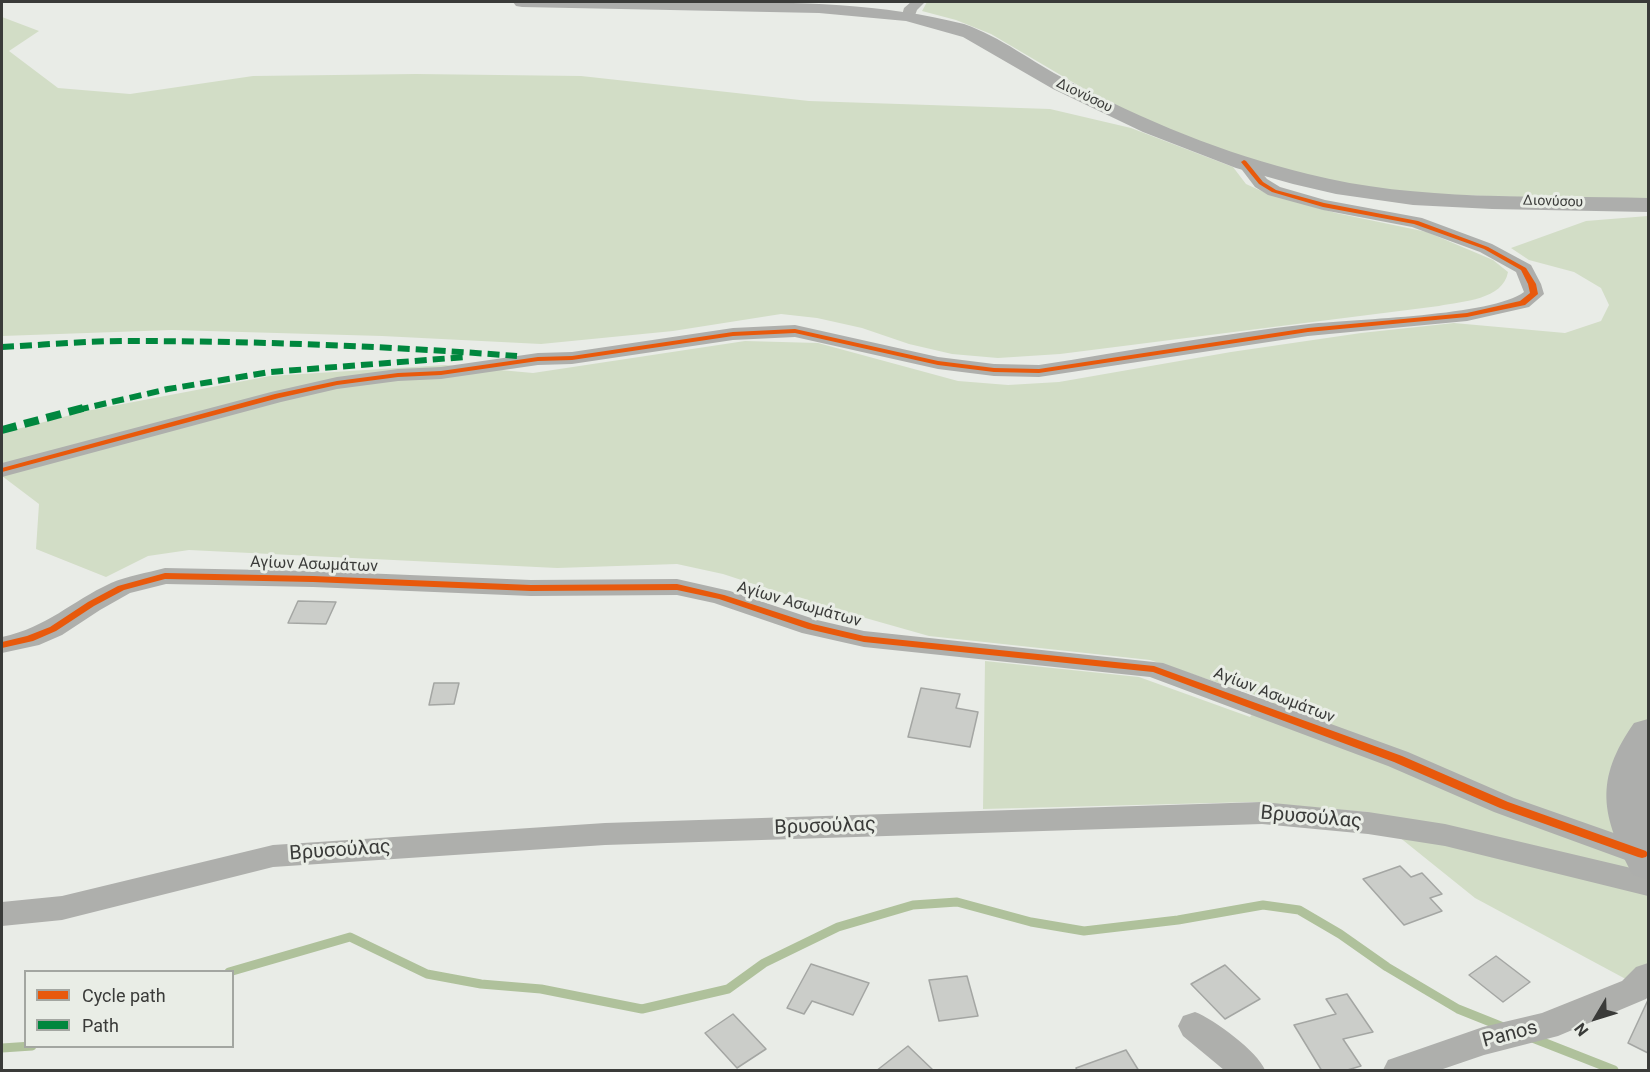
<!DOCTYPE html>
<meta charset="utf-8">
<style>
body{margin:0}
#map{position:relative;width:1650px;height:1072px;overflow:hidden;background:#e9ece7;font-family:Roboto,sans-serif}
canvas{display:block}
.frame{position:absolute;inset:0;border:3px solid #3a3b39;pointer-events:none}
.legend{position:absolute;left:24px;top:970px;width:210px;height:78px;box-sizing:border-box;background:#e9ede6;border:2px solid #a3a6a1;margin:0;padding:8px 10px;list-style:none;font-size:18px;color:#3a3b39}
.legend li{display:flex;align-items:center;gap:12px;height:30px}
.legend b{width:30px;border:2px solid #a3a6a1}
.north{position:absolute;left:1566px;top:988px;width:60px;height:60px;-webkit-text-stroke:4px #e9ede6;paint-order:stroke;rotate:232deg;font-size:16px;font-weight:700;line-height:24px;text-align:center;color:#3a3b39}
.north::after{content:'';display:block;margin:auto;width:21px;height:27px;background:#3a3b39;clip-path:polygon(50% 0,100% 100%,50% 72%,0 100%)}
</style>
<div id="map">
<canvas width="1650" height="1072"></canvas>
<div class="frame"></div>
<ul class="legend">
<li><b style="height:8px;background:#e8590c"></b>Cycle path</li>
<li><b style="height:8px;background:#00873e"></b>Path</li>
</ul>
<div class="north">N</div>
</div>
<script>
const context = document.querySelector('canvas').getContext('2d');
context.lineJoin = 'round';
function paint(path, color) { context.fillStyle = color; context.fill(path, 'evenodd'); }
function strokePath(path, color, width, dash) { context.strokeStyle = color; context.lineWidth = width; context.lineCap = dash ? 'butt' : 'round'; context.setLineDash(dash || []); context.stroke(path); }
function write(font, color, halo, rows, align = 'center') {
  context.font = font + ' Roboto,sans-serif'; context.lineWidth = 6; context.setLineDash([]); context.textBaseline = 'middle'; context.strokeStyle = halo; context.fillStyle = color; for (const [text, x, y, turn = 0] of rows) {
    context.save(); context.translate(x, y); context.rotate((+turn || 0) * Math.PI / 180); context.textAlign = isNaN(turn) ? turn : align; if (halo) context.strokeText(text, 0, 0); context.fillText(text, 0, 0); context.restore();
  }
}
paint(new Path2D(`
 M927,2H1648V201L1424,194L1369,188L1315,177L1250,160L1170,130L1103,100L991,34L956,20L922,11Z
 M2,17L39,31L9,51L58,88L130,94L253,76L416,74L581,76L809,101L1050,109L1131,128L1233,167L1246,184L1268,194L1336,213L1427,232L1493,260L1508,272C1503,300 1463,301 1439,306L1060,354L998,358L952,354L909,344L862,328L817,318L781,314L673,331L541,344L382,336L172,330L2,336Z
 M1648,216V991L1475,898L1368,812L1252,802L983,809L985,661L1139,677L1250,717L1264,698L1150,660L929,636L809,602L723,574L677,564L557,568L189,550L148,556L106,577L36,549L39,504L2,476V433L86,411L270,376L445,365L533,373L745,341L818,343L958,381L1008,385L1059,382L1231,352L1361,333L1454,323L1565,333L1601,321L1609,305L1601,288L1574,272L1529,260L1511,248L1586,221Z`), '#d2ddc6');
strokePath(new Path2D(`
 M229,972L350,937L427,974L481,984L541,989L642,1009L728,989L764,963L838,927L913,905L957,902L1031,922L1084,931L1178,920L1263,905L1299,910L1340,934L1387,967L1458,1009L1503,1027
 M1530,1037L1614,1070
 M2,1048L32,1046`), '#afc19b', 9);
const building = new Path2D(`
 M298,601L336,602L326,624L288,623Z
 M434,683H459L454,704L429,705Z
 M921,688L960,694L956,708L978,712L970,747L908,737Z
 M1400,866L1411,877L1422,873L1442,894L1430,898L1442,911L1404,925L1363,879Z
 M1496,956L1530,982L1503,1002L1469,975Z
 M811,964L869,983L853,1015L812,1001L804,1014L787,1008Z
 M1225,965L1260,999L1225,1019L1191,984Z
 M967,976L978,1016L939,1021L929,980Z
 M1347,994L1373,1032L1343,1039L1361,1066L1344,1071H1322L1294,1025L1336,1014L1326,999Z
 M1648,1000V1053L1628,1043Z
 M733,1014L766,1049L737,1068L705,1033Z
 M908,1046L934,1071H876Z
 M1126,1050L1139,1071H1077L1076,1068Z`);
paint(building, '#cbcdc9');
strokePath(building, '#a4a6a3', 1.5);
paint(new Path2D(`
 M911,2H925L917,10L914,18L909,19L902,15L904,8Z
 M1244,157L1250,159L1267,179L1280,187L1325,200L1422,218L1492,244L1531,265L1541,284L1544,294L1529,307L1467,321L1308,336L1039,377L994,376L938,369L795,337L733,340L572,364L538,365L441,379L398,381L337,389L281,402L2,477V463L271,392L337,377L398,369L441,367L538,353L572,352L733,328L795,325L938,357L994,364L1039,365C1129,351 1219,334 1309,324C1355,319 1492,316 1524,292L1516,272L1480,252L1412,227L1323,210L1268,195L1255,187L1236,162Z
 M165,568L313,571L531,580L677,579L730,591L817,620L864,631L1163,663L1408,752L1514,798L1648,845V863L1642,865L1631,862L1494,812L1388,766L1150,677L864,647L802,633L714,603L677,595L531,596L313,587L166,584L130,593L100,610L62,635L39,645L2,653V637C48,627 70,602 111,583C127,576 147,573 165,568Z
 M1262,802L1368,812L1445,824L1648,872V896L1445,846L1368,834L1262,824L605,845L273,867L62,920L2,926V902L62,896L273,845L605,823Z
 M1648,963V997L1646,999L1558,1036L1484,1055L1440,1070H1383L1388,1060L1483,1027L1542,1013L1622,981L1636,967Z
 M1195,1012C1214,1019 1258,1052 1265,1070H1224L1183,1036L1178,1026L1183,1016Z`), '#aeafac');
paint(new Path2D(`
 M513,2C565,0 619,2 672,2C768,2 871,0 964,24C1001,37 1032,62 1067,80C1143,120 1225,154 1308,174C1418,202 1536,195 1648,198V212L1492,209L1413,205L1336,194L1293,184L1236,168L1143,132L1053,89L963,37L906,21L819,13L522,7L516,6Z
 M1648,719V880L1633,875C1601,816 1594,780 1634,723Z`), '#adaeac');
strokePath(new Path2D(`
 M2,347C43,345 84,341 125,341C256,341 387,346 517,356
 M77,410L168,389L270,372L466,357`), '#00873e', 6, [12, 6]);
strokePath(new Path2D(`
 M2,430L83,408`), '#00873e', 8, [15, 8]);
paint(new Path2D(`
 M1244,160L1246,161L1263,182L1276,190L1324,203L1418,221L1488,247L1526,268L1536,284L1538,294L1525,305L1467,317L1308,332L1039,373L994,372L938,365L795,333L733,336L572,360L538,361L441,375L398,377L337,385L279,398L2,472V468L275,394L337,381L398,373L441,371L538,357L572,356L733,332L795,329L938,361L994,368L1039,369L1308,328L1467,313L1520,301L1530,293L1528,284L1521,270L1484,249L1414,224L1323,207L1272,192L1259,184L1241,162Z
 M165,573L313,576L531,585L677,584L724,595L813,624L864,636L1154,666L1402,756L1508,802L1646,851L1648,854L1646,857L1642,858L1638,857L1500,808L1394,762L1153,672L864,642L808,629L719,599L677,590L531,591L313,582L165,579L124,590L94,606L56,631L33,641L2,648V642L27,636L50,627L88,602L118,586Z`), '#e8590c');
write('14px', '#3a3b39', '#e9ede6', [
 ["Διονύσου",1084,96,26],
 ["Διονύσου",1553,202,2]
]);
write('16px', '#3a3b39', '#e9ede6', [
 ["Αγίων Ασωμάτων",314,565,2],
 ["Αγίων Ασωμάτων",799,605,16],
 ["Αγίων Ασωμάτων",1274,696,21]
]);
write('20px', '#3a3b39', '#e9ede6', [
 ["Βρυσούλας",1311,818,5],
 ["Βρυσούλας",825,827,-2],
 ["Βρυσούλας",340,851,-4],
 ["Panos",1510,1035,-15]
]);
</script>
